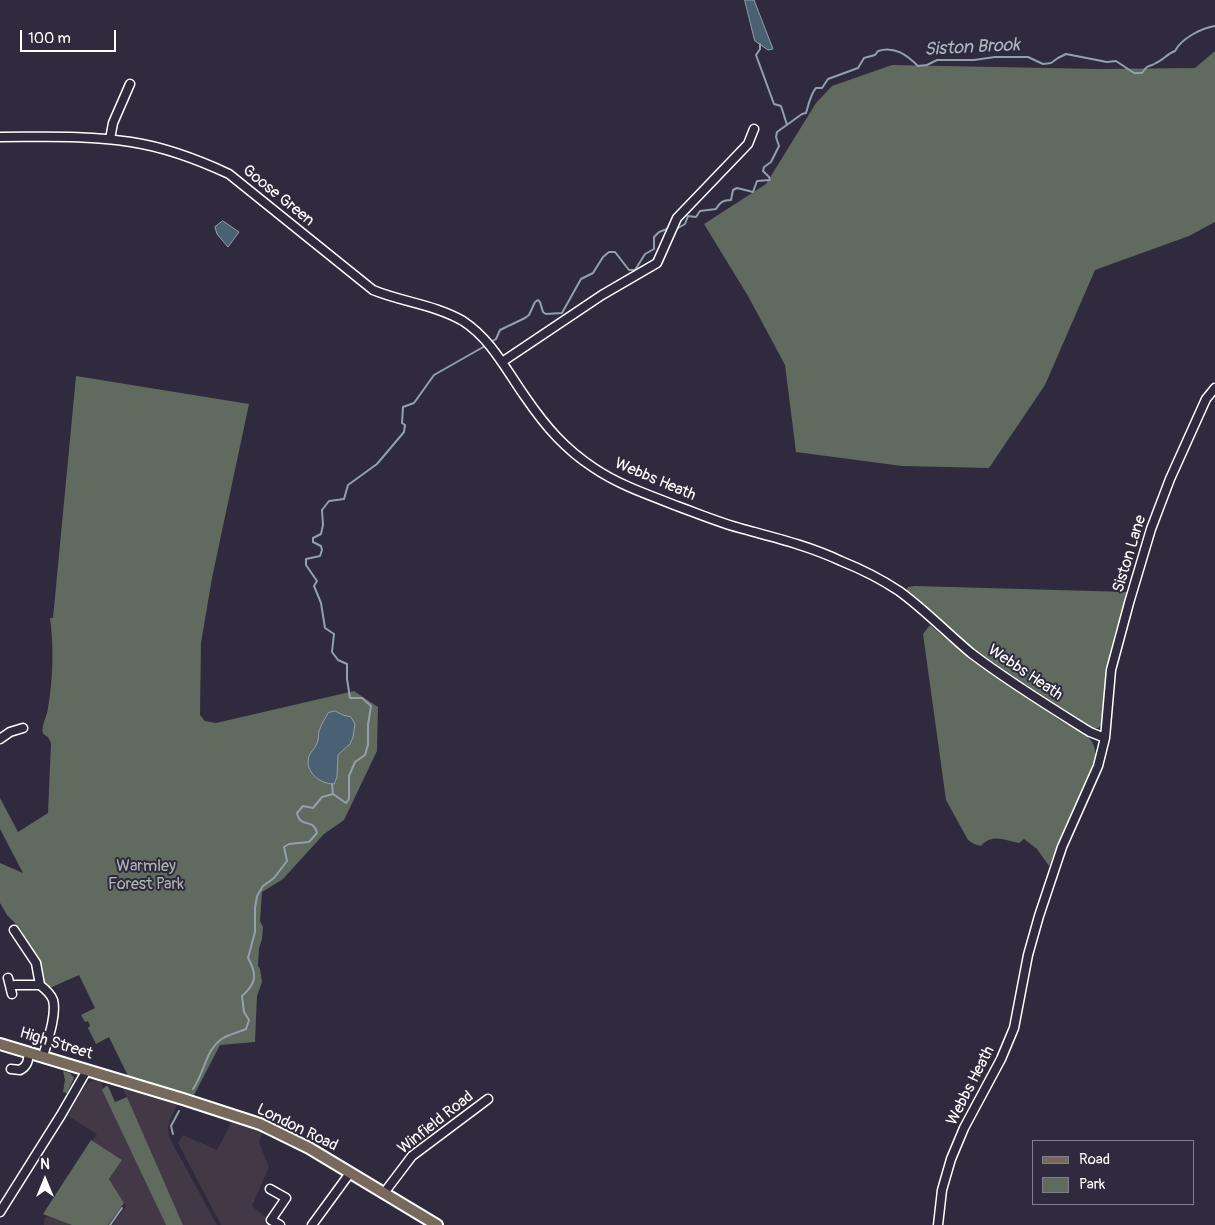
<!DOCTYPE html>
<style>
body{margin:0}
#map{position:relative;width:1215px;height:1225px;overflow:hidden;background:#2f2a3d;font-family:Pangolin,sans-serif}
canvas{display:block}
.legend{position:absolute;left:1032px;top:1140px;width:162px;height:65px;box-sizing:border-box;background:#2f2a3d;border:1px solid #827f8b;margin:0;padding:6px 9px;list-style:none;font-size:15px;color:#fff}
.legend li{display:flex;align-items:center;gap:10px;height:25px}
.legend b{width:25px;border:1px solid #827f8b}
.north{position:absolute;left:20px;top:1155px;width:50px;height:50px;-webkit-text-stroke:4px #2f2a3d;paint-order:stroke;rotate:0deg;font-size:14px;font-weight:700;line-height:20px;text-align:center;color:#fff}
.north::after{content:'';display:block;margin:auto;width:18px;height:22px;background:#fff;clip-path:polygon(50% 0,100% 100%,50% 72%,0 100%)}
.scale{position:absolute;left:20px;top:30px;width:96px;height:22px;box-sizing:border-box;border:2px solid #fff;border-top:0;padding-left:6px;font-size:15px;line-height:18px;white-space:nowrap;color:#fff;-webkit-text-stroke:4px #2f2a3d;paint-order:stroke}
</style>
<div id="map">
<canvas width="1215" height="1225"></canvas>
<ul class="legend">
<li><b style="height:6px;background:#77695c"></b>Road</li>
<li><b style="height:14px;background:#606a5f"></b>Park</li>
</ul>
<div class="north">N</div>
<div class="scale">100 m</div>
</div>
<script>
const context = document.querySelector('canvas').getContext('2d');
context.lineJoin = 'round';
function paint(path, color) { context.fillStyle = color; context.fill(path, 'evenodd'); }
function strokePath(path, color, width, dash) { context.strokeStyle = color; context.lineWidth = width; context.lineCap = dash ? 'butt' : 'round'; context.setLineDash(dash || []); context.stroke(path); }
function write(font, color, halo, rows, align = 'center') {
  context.font = font + ' Pangolin,sans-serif'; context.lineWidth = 4; context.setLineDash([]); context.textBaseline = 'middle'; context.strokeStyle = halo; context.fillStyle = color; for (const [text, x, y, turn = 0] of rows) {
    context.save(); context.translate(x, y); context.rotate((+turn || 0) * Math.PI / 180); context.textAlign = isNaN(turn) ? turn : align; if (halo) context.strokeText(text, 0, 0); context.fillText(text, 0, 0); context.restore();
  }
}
paint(new Path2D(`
 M95,1080L103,1082L102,1086L166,1225H112L126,1206L109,1179L122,1160L92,1141L97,1134L68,1116L87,1083Z
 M124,1087L178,1103L170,1119L168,1127L169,1137L217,1225H183L123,1089Z
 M232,1121L264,1130L259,1142L269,1167L252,1206L275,1225H221L178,1143L183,1135L217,1150Z
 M52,1215L74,1225H44V1218Z`), '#423846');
paint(new Path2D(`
 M1215,51V222L1189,236L1095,270L1045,385L989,468L902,466L796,452L785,365L748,296L704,224L766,184L816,103L832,86L892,65L1099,69L1195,68Z
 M76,376L249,404L212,578L201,643L200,715L205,721L216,723L354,691L378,707L377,751L344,820L324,834L283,879L262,892L260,921L263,927L262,939L259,948L258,966L260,969L262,982L257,996L255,1042L220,1045L194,1095L128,1076L109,1037L96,1044L88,1028L90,1026L88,1021L85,1022L81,1015L95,1008L79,975L50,988L43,983V970L20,928L7,915L0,903V863L23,873L0,829V798L18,832L48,813L51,743L48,737L43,734C41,725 47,717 48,708C53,679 54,647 50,618H53Z
 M915,586L1129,592L1116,630L1108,662L1103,717L1101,725L1098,728H1090L989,662L906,591L908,587Z
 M930,625C969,660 1014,688 1057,718C1066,724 1078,728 1086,735C1094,742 1096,749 1095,759L1049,866L1037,849L1024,839L1019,843C1005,840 991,833 981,846L974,844L968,840L946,800L923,634Z
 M63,1071L70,1073L74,1078L67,1093L63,1092L65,1080Z
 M106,1086H108L115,1102L127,1097L183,1225H166L102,1090Z
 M91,1140L122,1160L109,1179L124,1203L108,1225H72L43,1214Z`), '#606a5f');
const water = new Path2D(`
 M745,0H754L773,49L768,50L755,41Z
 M223,221L239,232L228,247L217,234L215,227Z
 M335,711L343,715L351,717L355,724L353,737L350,744L338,755L337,777L334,784C320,784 304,772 309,756C311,751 316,748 317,743C319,739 318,735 319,731C321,725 325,719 328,713Z`);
paint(water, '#4a6174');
strokePath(water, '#92a0ac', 1);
strokePath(new Path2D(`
 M760,44V49L756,55L774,104L781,106L787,125
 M678,228L685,224L688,216L696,217L700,211L716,209C720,202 723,200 731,200L733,190L737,188L753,192L757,181L770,180L769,177L763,171L764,167L771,162L779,146L776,137L777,132L802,114L806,113C808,106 811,93 816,88H822L828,79L858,68L864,58L875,55L878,51C894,46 906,54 918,66L927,65L937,60H974L995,57H1028L1043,64L1051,63L1058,58L1066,54L1107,62L1116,61L1134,73H1142C1149,63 1148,68 1156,63C1163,60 1167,54 1175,51C1181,39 1201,28 1215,26
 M489,343L496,339L500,330L525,318L529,315L535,302L538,300L540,302L543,312L546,314L562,313L581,279L593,273L603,257L609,252H615L629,270H635L645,254L654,249V237L659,232L667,229
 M333,794L346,803L349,799V776L355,762L365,755L368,745V725L371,706L362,698H350L347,679V664L338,660L332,652L334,634L325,628L321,603L314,586L317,581L306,565V559L320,556L322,550L321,546L313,542V538L321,534L323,525L322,510L329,501L344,499L348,485L377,464L404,432L405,425L402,423L403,407L414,403L434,375L485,346
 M193,1089C205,1072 205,1050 223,1038C230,1034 239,1032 246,1029L249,1020L244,1012L242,996C257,983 257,974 248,958L255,932V908L257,896L263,886L274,878L287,861L284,847L289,844L309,842L317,833C313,817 300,829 297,813L303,806L313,808L322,797L333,794L332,784
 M173,1134L171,1126L179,1111
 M110,1225L122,1208`), '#92a0ac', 2);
const minor = new Path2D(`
 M0,137C43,137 88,135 131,142C164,147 199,160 229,174L373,290C402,302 436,305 463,321C492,340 506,370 526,398C546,427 565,449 594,468C619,485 649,495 677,506C699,514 720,523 743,529C776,538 809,546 841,561C861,569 881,579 899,591C924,609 947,633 971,653C1009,682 1050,707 1090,732L1105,738
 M110,139L113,123L130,84
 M502,362L602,295L657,263L677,218L748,144L754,129
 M0,739L10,732L23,728
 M14,930L36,963L40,985
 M8,978L12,994
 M15,985H40C45,989 51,994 53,1000C57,1015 47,1042 43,1056
 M11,1069L20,1070C28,1066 28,1060 29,1052
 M270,1189L286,1198L271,1220L280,1225
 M384,1193L412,1156L488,1099
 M0,1212L61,1115L87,1070
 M312,1225L350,1173
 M938,1225L942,1190L951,1159L964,1128L1001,1059L1014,1028L1028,955L1039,916L1062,847L1098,766L1105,738L1111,670L1129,603L1151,529L1170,479L1206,399L1215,388`);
const major = new Path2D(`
 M0,1044L183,1099L260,1124L309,1148L437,1225`);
strokePath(minor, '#fff', 11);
strokePath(major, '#fff', 14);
strokePath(minor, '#2f2a3d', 8);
strokePath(major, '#77695c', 10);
write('16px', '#fff', '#2f2a3d', [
 ["Goose Green",278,196,39],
 ["Webbs Heath",655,480,23],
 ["Siston Lane",1130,554,-73],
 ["Webbs Heath",1025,673,34],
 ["High Street",56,1044,17],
 ["Webbs Heath",971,1086,-63],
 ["Winfield Road",436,1123,-38],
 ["London Road",297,1128,26]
]);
write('16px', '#b0b4af', '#2f2a3d', [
 ["Warmley",146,867],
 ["Forest Park",146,885]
]);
write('italic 18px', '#aeb8c0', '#2f2a3d', [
 ["Siston Brook",972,48,-3]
]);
</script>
